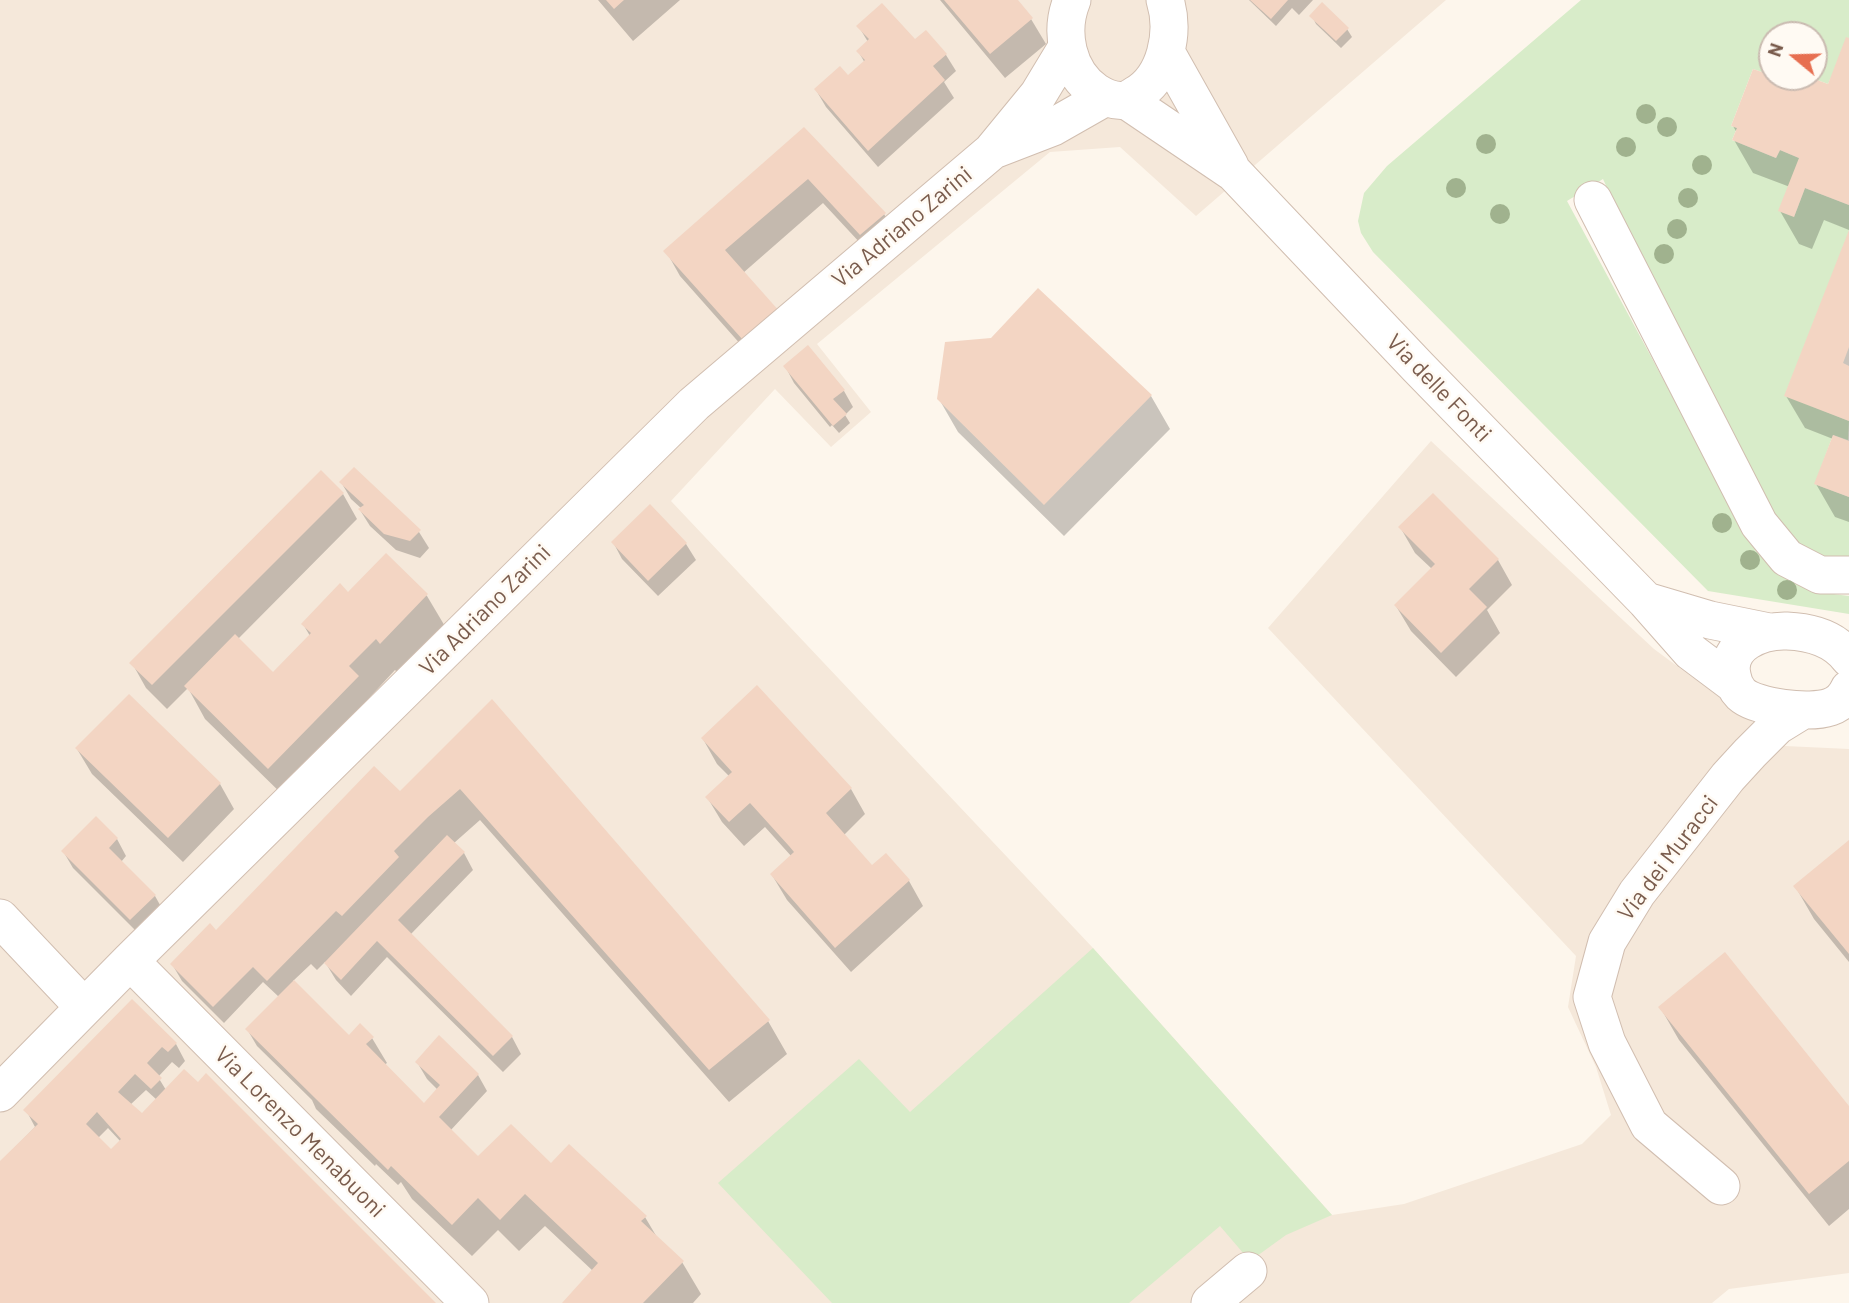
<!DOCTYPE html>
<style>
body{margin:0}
#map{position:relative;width:1849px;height:1303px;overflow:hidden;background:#fdf6ec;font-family:Barlow,sans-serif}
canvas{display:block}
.north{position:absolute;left:1758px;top:21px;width:70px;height:70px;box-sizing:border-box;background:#fffaf3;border:2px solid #cabbb1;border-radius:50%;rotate:289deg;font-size:19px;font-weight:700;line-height:28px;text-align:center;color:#7a5c4d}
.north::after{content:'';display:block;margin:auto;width:24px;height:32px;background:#e76f51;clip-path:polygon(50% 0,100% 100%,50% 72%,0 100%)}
</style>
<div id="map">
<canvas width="1849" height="1303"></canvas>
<div class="north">N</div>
</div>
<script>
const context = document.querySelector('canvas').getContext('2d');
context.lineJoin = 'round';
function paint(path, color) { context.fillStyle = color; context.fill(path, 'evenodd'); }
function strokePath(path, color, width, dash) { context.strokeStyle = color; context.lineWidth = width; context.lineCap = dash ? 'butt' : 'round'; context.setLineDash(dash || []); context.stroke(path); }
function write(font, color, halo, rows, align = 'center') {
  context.font = font + ' Barlow,sans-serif'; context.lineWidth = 5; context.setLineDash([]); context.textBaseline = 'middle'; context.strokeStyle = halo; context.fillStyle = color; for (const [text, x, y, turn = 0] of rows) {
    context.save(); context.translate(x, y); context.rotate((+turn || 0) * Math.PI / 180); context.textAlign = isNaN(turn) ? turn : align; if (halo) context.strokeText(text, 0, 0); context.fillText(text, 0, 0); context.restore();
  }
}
paint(new Path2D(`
 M0,0H1446L1196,216L1120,147L1050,152L817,344L871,412L831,447L775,389L671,501L1093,948L1332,1215L1404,1204L1582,1144L1611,1115L1596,1067L1568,1007L1576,956L1268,628L1431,441L1654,649L1785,746L1849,749V1273L1729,1289L1712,1303H0Z`), '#f5e8da');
paint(new Path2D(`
 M1581,0H1849V38L1828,84L1809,77H1814V35H1772V62L1766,61L1762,72L1753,69L1731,126L1737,128L1732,140L1776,158L1780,150L1799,158L1794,217L1805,188L1849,205V233L1785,395L1849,421L1848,440L1833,435L1815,484L1849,497V566L1839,567L1785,542L1662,309L1603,179L1567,201L1756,551L1781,573L1818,592L1849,596V614L1708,591L1373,252L1361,233L1358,221L1364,193L1387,166Z
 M1093,948L1332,1215L1286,1235L1250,1261L1220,1226L1129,1303H832L718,1183L859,1059L910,1112Z`), '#d8ecc9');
paint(new Path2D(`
 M598,0H680L633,41Z
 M940,0H1016L1031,19L1046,44L1005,78Z
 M1249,0H1313L1299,15L1292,8L1276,26Z
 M1312,16L1347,29L1352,37L1341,48L1316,24Z
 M859,27L915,42L946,55L956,71L944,82L954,98L878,167L826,107L816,90L848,78L865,63L858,51L868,42Z
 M1849,40V230L1824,220L1812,249L1799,244L1780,211L1790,187L1753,173L1734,140L1737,133L1733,126L1763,74L1767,63L1772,64V77H1805L1829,87Z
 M804,129L884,214L899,239L875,259L823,203L743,273L758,364L680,276L666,251Z
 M1849,235V522L1835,517L1816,484L1833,439L1805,428L1786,396Z
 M1038,290L1151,396L1170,429L1064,536L958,432L939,399Z
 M785,366L844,391L853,407L845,415L850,423L839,433L832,425L830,427L794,383Z
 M341,482L419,532L429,548L420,558L396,550L370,526L360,510L362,509L351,499Z
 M343,494L357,519L238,639L273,674L310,636L303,624L348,594L386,556L427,596L446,628L400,675L395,670L370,697L377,710L288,800L205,719L188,688L167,709L146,688L132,663Z
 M1433,496L1498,560L1512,585L1487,610L1500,633L1456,677L1411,631L1396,606L1432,569L1415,553L1400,527Z
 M613,542L686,544L696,560L658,596L622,559Z
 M492,701L768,1021L787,1054L729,1102L480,820L454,843L464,853L473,870L410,935L512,1037L521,1054L503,1072L387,957L351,996L336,980L325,962L317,970L311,964L293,981L349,1037L372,1038L387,1063L384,1065L424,1105L438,1090L427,1079L417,1062L478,1075L487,1091L450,1131L478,1159L551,1165L569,1147L645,1217L658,1239L682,1262L701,1294L693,1303H564L593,1271L545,1226L519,1251L498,1230L472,1256L412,1199L401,1182L398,1185L376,1164L375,1166L316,1109L312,1100L257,1046L247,1029L279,997L263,982L224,1023L182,981L172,964L216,933L400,794Z
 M703,739L851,789L865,814L844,835L872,867L909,881L923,906L851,972L787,900L772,875L792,857L765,827L744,846L722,822L707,797L729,776L717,764Z
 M77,749L220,784L234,809L183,862L92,774Z
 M117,839L126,856L121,862L155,896L164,912L141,936L73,868L63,851Z
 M1849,842V962L1814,919L1795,886Z
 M132,1002L176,1044L185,1061L179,1068L172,1062L158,1077L166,1090L433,1303H0V1163L35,1127L26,1110ZM146,1090L157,1100L142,1115L130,1105ZM108,1128L121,1142L111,1151L98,1138Z
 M1660,1007L1849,1109V1209L1829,1226L1679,1040Z`), '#0003');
paint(new Path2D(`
 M606,0H624L614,9Z
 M944,0H1018L1033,18L990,54Z
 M1250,0H1288L1271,19Z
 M1322,2L1349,28L1336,41L1309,16Z
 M882,3L915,39L926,30L947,54L933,66L945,80L868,151L814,89L840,66L848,75L865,60L856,51L869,39L856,26Z
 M1846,37L1849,38V205L1805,188L1794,217L1778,211L1799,158L1780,150L1776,158L1732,140L1737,128L1731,126L1753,69L1762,72L1766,60L1772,62V77H1809L1828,84Z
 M804,127L886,213L860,235L808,179L725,250L780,312L743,340L663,251Z
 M1849,230V347L1843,363L1849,366V421L1784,396Z
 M1038,288L1152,395L1044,505L937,399L945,342L991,338Z
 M808,345L845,390L833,399L847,414L833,426L783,366Z
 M1833,435L1849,441V497L1814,484Z
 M354,467L421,530L410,541L384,534L358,509L364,505L339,482Z
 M321,470L344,493L152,685L129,663Z
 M1433,493L1499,559L1469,589L1487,607L1441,653L1394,605L1435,564L1398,527Z
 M650,504L687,543L648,581L611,542Z
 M386,553L428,594L380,644L376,639L349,666L359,676L268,769L184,686L235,634L273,672L311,633L301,624L340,583L348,592Z
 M757,685L852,788L826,813L872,865L886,853L910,880L835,948L770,874L794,852L789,846L750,803L729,822L705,797L732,772L701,738Z
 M129,694L221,783L168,838L75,748Z
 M492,699L770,1020L709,1070L460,789L428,817L394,851L399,857L342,916L336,911L267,981L253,967L213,1007L170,964L210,923L216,930L374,766L400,791Z
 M96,816L118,838L109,848L156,895L130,920L61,851Z
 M447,835L465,852L398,920L513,1036L493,1056L377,941L341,980L324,963Z
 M1849,840V954L1793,886Z
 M1725,952L1849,1106V1161L1809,1194L1658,1007Z
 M294,980L349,1035L360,1023L374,1037L366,1044L424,1103L440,1085L415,1062L439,1035L479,1074L439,1117L478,1156L511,1124L551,1163L569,1144L647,1216L641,1221L684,1261L643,1303H562L598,1263L525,1194L500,1220L478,1198L452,1225L391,1166L388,1170L245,1029Z
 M132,999L177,1043L168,1052L162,1047L147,1063L162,1078L151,1089L135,1074L118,1092L142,1113L184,1069L198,1082L206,1073L436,1303H0V1161L38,1124L23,1110ZM97,1112L121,1139L111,1149L86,1124Z`), '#f3d5c3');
const minor = new Path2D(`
 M1072,0C1059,32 1067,72 1096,92C1104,97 1115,102 1126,100C1127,100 1134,96 1135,95C1166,78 1175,32 1165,0
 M1166,52L1230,166
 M1126,100L1234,173L1418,367L1646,601L1691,652L1735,685
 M996,149L1053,127L1104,98
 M1593,200L1759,524L1787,558L1820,575H1849
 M1646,601L1710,620L1769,632
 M1849,658C1834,638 1811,632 1787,631C1762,630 1725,644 1732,675C1733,682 1736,689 1741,694C1756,708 1810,714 1830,707C1839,704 1845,698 1849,689
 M0,918L84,1007
 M130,961L470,1303
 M0,1093L130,961L694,404L992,151L1038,95L1067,47
 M1721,1186L1649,1125L1607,1043L1592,997L1607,942L1637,893L1728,777L1750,753L1777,726L1803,710
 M1210,1303L1248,1271`);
strokePath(minor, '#d1beb0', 39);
strokePath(minor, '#fff', 37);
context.fillStyle = '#a0b28e';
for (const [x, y] of [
 [1646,114],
 [1667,127],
 [1486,144],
 [1626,147],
 [1702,165],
 [1456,188],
 [1688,198],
 [1500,214],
 [1677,229],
 [1664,254],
 [1722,523],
 [1750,560],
 [1787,590]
]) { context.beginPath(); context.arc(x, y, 10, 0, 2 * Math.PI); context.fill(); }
write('23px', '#7a5c4d', '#fffaf3', [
 ["Via Adriano Zarini",902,227,-40],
 ["Via delle Fonti",1439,388,46],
 ["Via Adriano Zarini",485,610,-45],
 ["Via dei Muracci",1668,858,-53],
 ["Via Lorenzo Menabuoni",300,1132,45]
]);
</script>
